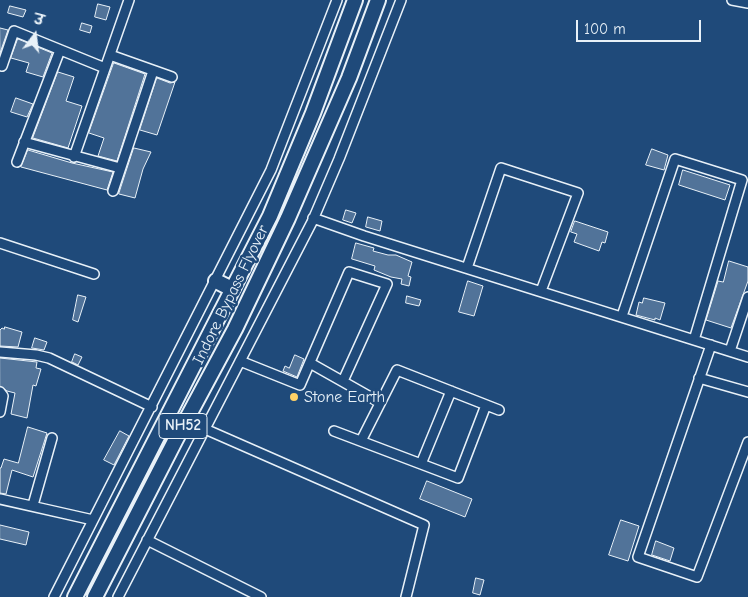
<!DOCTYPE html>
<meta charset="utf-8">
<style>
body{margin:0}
#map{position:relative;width:748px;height:597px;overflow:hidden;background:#1f4a7a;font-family:"Comic Neue","Playpen Sans Deva",sans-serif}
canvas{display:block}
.north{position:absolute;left:10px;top:10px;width:50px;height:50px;-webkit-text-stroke:4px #1f4a7a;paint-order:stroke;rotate:15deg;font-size:14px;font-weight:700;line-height:20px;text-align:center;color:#e8f1f8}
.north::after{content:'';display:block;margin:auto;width:18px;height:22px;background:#e8f1f8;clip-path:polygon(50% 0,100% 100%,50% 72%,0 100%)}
.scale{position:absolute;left:576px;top:20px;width:125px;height:22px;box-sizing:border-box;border:2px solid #e8f1f8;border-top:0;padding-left:6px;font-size:15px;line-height:18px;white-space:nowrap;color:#e8f1f8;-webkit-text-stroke:4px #1f4a7a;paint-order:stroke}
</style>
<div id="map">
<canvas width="748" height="597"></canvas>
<div class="north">उ</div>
<div class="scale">100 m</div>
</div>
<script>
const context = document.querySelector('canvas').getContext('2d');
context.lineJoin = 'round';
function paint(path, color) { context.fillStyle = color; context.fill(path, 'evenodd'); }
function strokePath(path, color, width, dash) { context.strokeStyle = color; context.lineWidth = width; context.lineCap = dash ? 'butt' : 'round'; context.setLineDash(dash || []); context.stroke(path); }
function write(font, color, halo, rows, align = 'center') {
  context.font = font + ' "Comic Neue",sans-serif'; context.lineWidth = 5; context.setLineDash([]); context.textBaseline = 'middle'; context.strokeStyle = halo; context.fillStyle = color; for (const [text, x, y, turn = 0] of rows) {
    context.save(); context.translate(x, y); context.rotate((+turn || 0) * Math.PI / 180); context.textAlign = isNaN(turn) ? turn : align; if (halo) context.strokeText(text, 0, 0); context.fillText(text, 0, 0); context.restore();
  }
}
const building = new Path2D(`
 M98,4L110,7L106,20L95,17Z
 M10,6L26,10L23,17L8,13Z
 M82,23L92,26L90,33L80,30Z
 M0,28L8,30L0,53Z
 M18,39L52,53L43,77L26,72L29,63L11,58Z
 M114,63L145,74L117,161L98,156L104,138L89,133Z
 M58,72L74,77L66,101L82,106L68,148L33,138Z
 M157,78L170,83L175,82L157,135L140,130Z
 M16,98L33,104L27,117L11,112Z
 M134,148L151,152L143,169L135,198L119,194Z
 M652,149L668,155L664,170L646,165Z
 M28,150L72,163L113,172L107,190L21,167Z
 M683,170L730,185L725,200L679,185Z
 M346,210L356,213L352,223L343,220Z
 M368,217L382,221L380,231L366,227Z
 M575,221L608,232L605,243L602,242L599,251L574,242L577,234L571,232Z
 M356,243L374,248L373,251L388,255H396L412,262L408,276L411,277L409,286L401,284L402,279L391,277L374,270L375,266L352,259Z
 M729,261L748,267V281L731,328L706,320L718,281L723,282Z
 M468,281L483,286L474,316L459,312Z
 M78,295L86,297L78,322L73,320Z
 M407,296L421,300L419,306L406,303Z
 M644,298L665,303L660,320L655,318V320L636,315L639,302L642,303Z
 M5,327L22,332L18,347L0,346V330L2,328L4,329Z
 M35,338L47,342L44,350L32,348Z
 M75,354L82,357L78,365L72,362Z
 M295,355L304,359L297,377L283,371L285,366L289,368Z
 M0,358L37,362L36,368L41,369L36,386L33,385L27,418L11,414L15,393L7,391L0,386Z
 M28,427L47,433L33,477L12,470L6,494L0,493V468H1L4,459L18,463Z
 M120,431L129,436L114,465L104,460Z
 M427,481L472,499L465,517L420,499Z
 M621,520L639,526L628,561L609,555Z
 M0,525L29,532L26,545L0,539Z
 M656,541L674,548L670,561L652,555Z
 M476,578L484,580L480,595L473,593Z`);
paint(building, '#517399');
strokePath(building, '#e8f1f8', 1);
const minor = new Path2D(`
 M732,0L748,3
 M110,55L172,77
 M2,66L14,31L105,68
 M24,142L120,168
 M74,157L129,0
 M17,162L60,50
 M113,191L153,71
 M313,218L364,236L748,357
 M0,243L94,274
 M467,268L501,168L578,193L541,291
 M622,316L675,159L742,180L694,340
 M711,345L638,557L697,577L748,442
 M730,351L748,297
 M0,352L36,355L49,358L152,407
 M240,361L300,385L349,272L387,284L343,381
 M310,363L379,402
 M699,378L748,392
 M0,392L3,396L0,412
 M205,429L424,525L406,597
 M334,431L458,478L486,405
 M361,441L397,370L499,410
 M421,464L451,391
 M0,499L93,520
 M33,505L52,438
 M147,540L261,597
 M54,597L271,170L337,0
 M118,597L312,222L339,159L401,0`);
const highway = new Path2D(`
 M216,281L232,289
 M75,597L270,216L313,113L355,0
 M95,597L176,439L235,329L288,218L349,78L378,0`);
strokePath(minor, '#e8f1f8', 12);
strokePath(highway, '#e8f1f8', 18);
strokePath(minor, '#1f4a7a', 9);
strokePath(highway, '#1f4a7a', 14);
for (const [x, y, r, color] of [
 [294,397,5,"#ffd166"]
]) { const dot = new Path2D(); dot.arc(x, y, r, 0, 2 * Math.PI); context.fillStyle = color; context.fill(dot); strokePath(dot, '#1f4a7a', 2); }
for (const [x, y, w] of [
 [183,426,48]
]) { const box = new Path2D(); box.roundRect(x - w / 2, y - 12.5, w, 25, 4); context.fillStyle = '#1f4a7a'; context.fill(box); strokePath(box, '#e8f1f8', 1); }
write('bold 15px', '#e8f1f8', null, [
 ["NH52",183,426]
]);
write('16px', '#e8f1f8', '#1f4a7a', [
 ["Indore Bypass Flyover",231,295,-64]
]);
write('16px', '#e8f1f8', '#1f4a7a', [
 ["Stone Earth",304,397]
], 'left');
</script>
